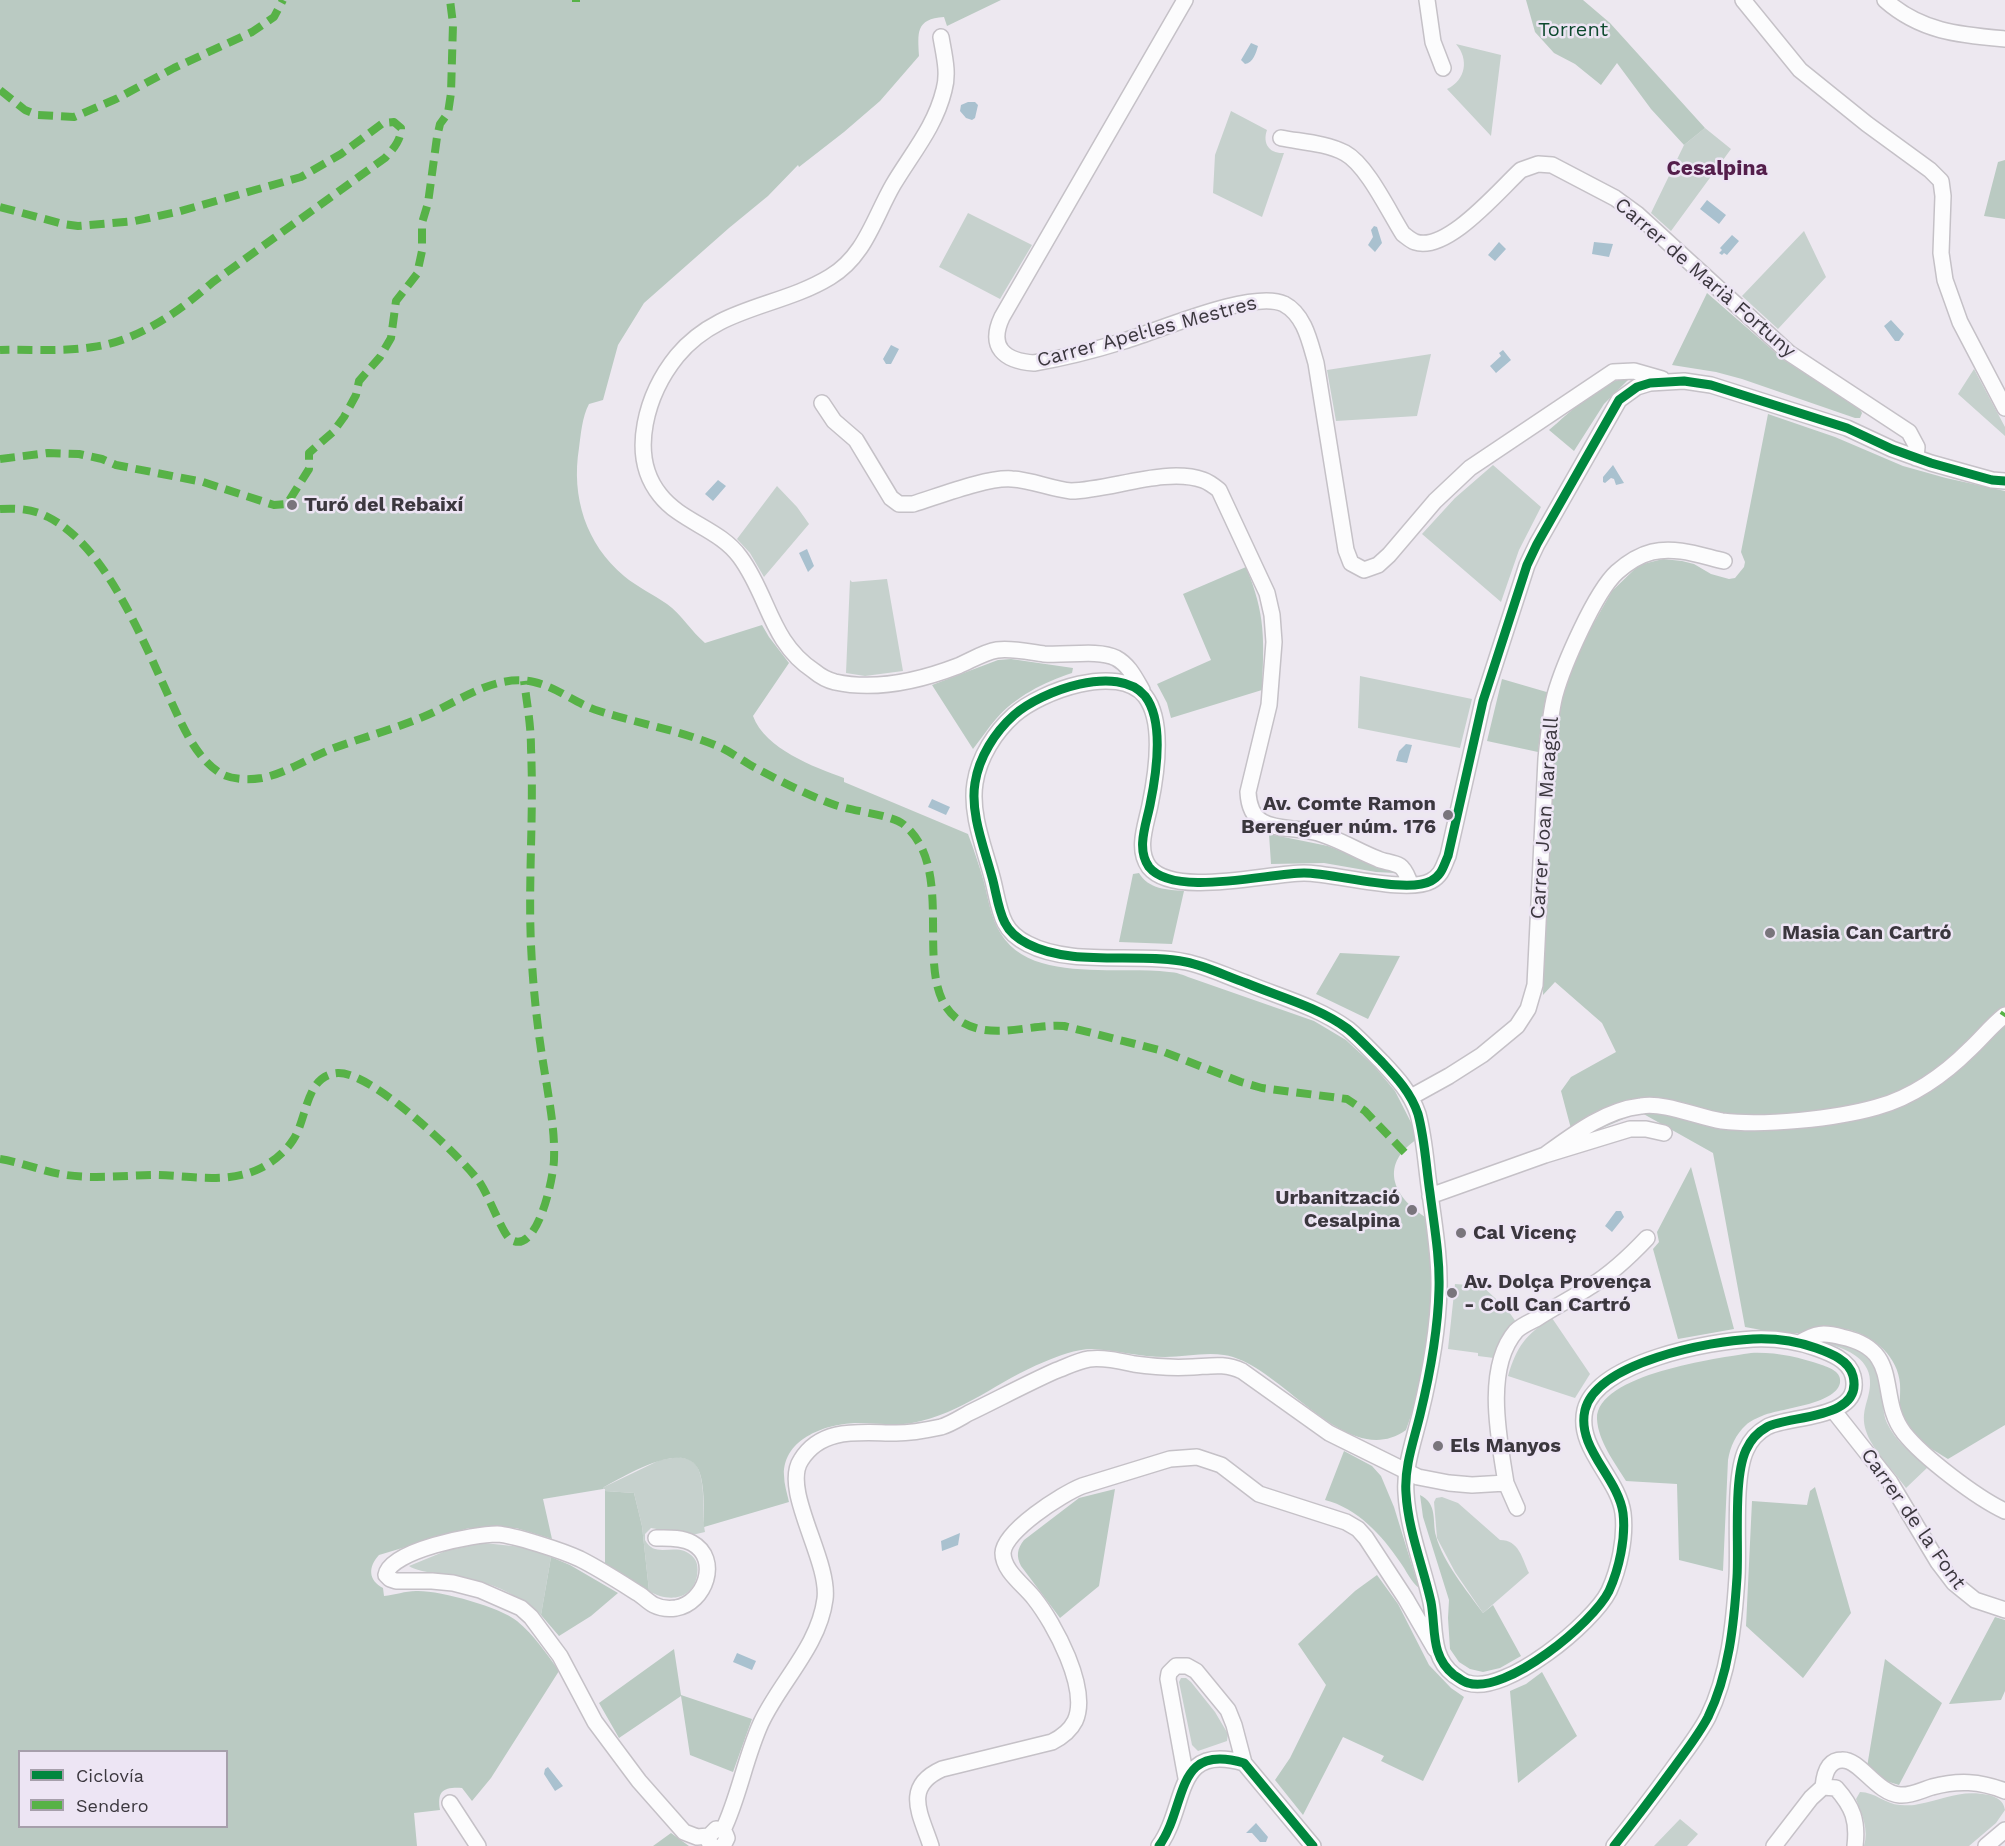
<!DOCTYPE html>
<meta charset="utf-8">
<style>
body{margin:0}
#map{position:relative;width:2005px;height:1846px;overflow:hidden;background:#ede8f0;font-family:"Work Sans",sans-serif}
canvas{display:block}
.legend{position:absolute;left:18px;top:1750px;width:210px;height:78px;box-sizing:border-box;background:#ede5f4;border:2px solid #a69fab;margin:0;padding:8px 10px;list-style:none;font-size:18px;color:#3b373e}
.legend li{display:flex;align-items:center;gap:12px;height:30px}
.legend b{width:30px;border:2px solid #a69fab}
</style>
<div id="map">
<canvas width="2005" height="1846"></canvas>
<ul class="legend">
<li><b style="height:8px;background:#00873e"></b>Ciclovía</li>
<li><b style="height:8px;background:#57b247"></b>Sendero</li>
</ul>
</div>
<script>
const context = document.querySelector('canvas').getContext('2d');
context.lineJoin = 'round';
function paint(path, color) { context.fillStyle = color; context.fill(path, 'evenodd'); }
function strokePath(path, color, width, dash) { context.strokeStyle = color; context.lineWidth = width; context.lineCap = dash ? 'butt' : 'round'; context.setLineDash(dash || []); context.stroke(path); }
function write(font, color, halo, rows, align = 'center') {
  context.font = font + ' "Work Sans",sans-serif'; context.lineWidth = 5; context.setLineDash([]); context.textBaseline = 'middle'; context.strokeStyle = halo; context.fillStyle = color; for (const [text, x, y, turn = 0] of rows) {
    context.save(); context.translate(x, y); context.rotate((+turn || 0) * Math.PI / 180); context.textAlign = isNaN(turn) ? turn : align; if (halo) context.strokeText(text, 0, 0); context.fillText(text, 0, 0); context.restore();
  }
}
paint(new Path2D(`
 M1456,44L1501,55L1491,136L1447,89C1466,80 1469,59 1456,44Z
 M1231,111L1267,130C1262,144 1270,154 1284,153L1262,217L1213,193L1215,155Z
 M1705,128L1731,149L1671,231L1651,213L1684,145Z
 M968,213L1032,245L1000,299L939,267Z
 M1804,231L1826,277L1778,329L1742,296Z
 M1431,354L1417,416L1336,421L1327,370Z
 M1974,369L2005,427V436L1958,394Z
 M1493,465L1541,507L1519,550L1501,602L1422,534L1455,498Z
 M777,486L797,507L809,524L764,577L750,553L737,539Z
 M887,579L903,671L865,676L846,673L850,580L852,582Z
 M1360,676L1472,699L1460,748L1358,728Z
 M1455,1284L1482,1286L1507,1309L1516,1322L1501,1342L1494,1358L1478,1356V1353L1448,1349Z
 M1552,1318L1590,1374L1575,1398L1508,1376C1517,1346 1525,1335 1552,1318Z
 M1828,1341C1860,1347 1877,1358 1882,1390C1884,1402 1882,1412 1887,1423C1895,1441 1913,1455 1928,1467L1906,1488C1894,1471 1872,1450 1866,1431C1860,1411 1869,1402 1870,1385C1872,1360 1848,1349 1828,1344Z
 M679,1457C683,1458 690,1459 693,1462C707,1472 702,1516 705,1532L692,1535L651,1528L645,1534V1540C656,1561 678,1539 694,1558C698,1563 698,1570 697,1576C692,1601 667,1602 649,1591L642,1526L634,1493L605,1491V1489H603L604,1487L660,1460Z
 M1442,1497L1458,1503L1500,1540C1519,1540 1522,1558 1529,1573L1483,1613L1455,1572L1437,1538L1434,1502L1436,1498Z
 M484,1543L522,1547L551,1557L541,1615C523,1600 507,1590 485,1583C470,1578 417,1573 409,1566L448,1550Z
 M1181,1678H1186L1191,1682L1215,1712L1228,1734L1227,1741L1198,1751L1192,1745L1179,1682Z
 M1860,1792C1875,1792 1885,1804 1900,1805C1906,1805 1913,1806 1919,1804C1945,1799 1961,1789 1989,1795C1998,1798 2003,1800 2005,1810L1996,1823L1969,1846H1864C1869,1830 1862,1814 1856,1799Z
 M1680,1819L1698,1834L1687,1846H1654Z`), '#c6d1cd');
paint(new Path2D(`
 M0,0H1001L947,26L944,17C915,19 918,33 919,56L880,101L844,132L799,167L798,165L768,196L729,228L644,303L618,345L603,400L589,404C582,417 581,434 579,448C571,497 586,544 624,576C637,587 653,594 667,604C682,615 691,631 705,643L762,625L769,637L789,663L753,716C765,749 814,767 844,778V782L968,834C974,850 979,865 984,882C988,898 991,919 1001,934C1032,984 1119,965 1169,972C1176,972 1183,975 1191,978L1314,1021L1346,1040L1374,1066L1395,1091L1419,1138C1379,1163 1391,1196 1427,1218C1429,1241 1434,1265 1433,1288C1431,1330 1421,1392 1406,1430C1346,1473 1281,1363 1224,1355C1205,1352 1184,1357 1165,1357C1140,1357 1116,1350 1092,1349C1076,1349 1058,1356 1044,1362C999,1380 962,1414 912,1423C894,1426 876,1423 858,1423C828,1423 783,1438 784,1475C784,1484 787,1493 789,1502L704,1527C704,1512 705,1479 697,1467C681,1441 623,1477 604,1487L603,1489L543,1499L552,1539L516,1528H469L379,1555C368,1567 368,1580 383,1588L384,1596C395,1595 405,1591 416,1591C439,1590 500,1607 517,1621C534,1635 547,1654 559,1671L491,1778L472,1801L462,1788C443,1787 437,1791 440,1810L414,1813L417,1846H0ZM20,1752H226V1826H20Z
 M1526,0H1583L1610,23L1705,128L1684,145L1651,109L1617,63L1601,85L1575,64L1554,53L1535,32Z
 M2005,160V219L1984,216L1998,162Z
 M1707,293L1784,360L1859,408L1862,413L1860,418H1855L1742,379L1716,372L1672,365Z
 M1630,378L1604,404L1574,451L1549,430C1571,412 1601,379 1630,378Z
 M1768,414L1835,437L1903,466L1946,478L2005,491V1425L1948,1459C1934,1450 1917,1442 1908,1428C1896,1411 1901,1403 1900,1384C1898,1357 1875,1337 1850,1330C1833,1326 1816,1331 1799,1333C1782,1335 1762,1330 1745,1327L1713,1153L1640,1112L1574,1140L1561,1091L1571,1077L1616,1052L1602,1023L1555,982L1543,995L1545,862L1555,726L1568,676L1587,635L1612,591L1639,565L1663,559L1682,561L1694,564L1711,574L1729,579L1735,578L1744,567L1745,562L1741,552Z
 M1246,567C1266,615 1264,640 1262,690L1171,718L1167,703L1157,684L1211,660L1183,594Z
 M1011,659L1073,668L1072,673C1044,682 1015,697 996,719C988,728 981,739 973,749L932,685L998,660Z
 M1502,679L1550,693L1541,724L1538,752L1487,741Z
 M1269,834L1328,846L1395,872V873L1376,872L1324,863L1271,864Z
 M1139,873C1148,889 1168,890 1184,891L1172,944L1119,942L1133,874Z
 M1340,953L1400,956L1368,1019L1316,994Z
 M1691,1167L1734,1329L1678,1339L1653,1249L1659,1242L1657,1232Z
 M1751,1353C1776,1352 1798,1357 1822,1365C1830,1368 1842,1372 1840,1383C1835,1405 1780,1408 1762,1416C1757,1418 1750,1421 1746,1425C1736,1434 1730,1447 1728,1460L1723,1571L1679,1560L1677,1484L1626,1481C1615,1463 1598,1441 1597,1419C1596,1374 1719,1358 1751,1353Z
 M1344,1451L1372,1466L1381,1476L1394,1507L1419,1588C1411,1582 1406,1570 1400,1562C1382,1535 1357,1508 1325,1500Z
 M1815,1487L1851,1613L1803,1678L1746,1626L1752,1501L1807,1505L1810,1491Z
 M1115,1489L1099,1586L1060,1618L1021,1566C1016,1556 1017,1549 1024,1540L1079,1498Z
 M605,1491L634,1493L642,1526L649,1591L621,1573L605,1565Z
 M1420,1495C1438,1504 1432,1521 1436,1536C1443,1562 1467,1591 1483,1613L1493,1605L1521,1656L1500,1668L1483,1672L1470,1669L1459,1662L1450,1649L1448,1618L1449,1600L1423,1517Z
 M551,1557L570,1565L618,1593L591,1616L559,1636L541,1615Z
 M1377,1575L1398,1604L1429,1665L1451,1688L1464,1697L1423,1781L1381,1761L1384,1756L1343,1737L1303,1815L1275,1780L1290,1758L1326,1685L1298,1644L1355,1591Z
 M1995,1617L2005,1620V1691L2001,1700L1949,1704Z
 M674,1649L681,1695L752,1719L733,1772L690,1755L681,1696L619,1738L599,1703Z
 M1885,1659L1942,1703L1899,1785L1886,1781L1867,1767Z
 M1542,1672L1577,1736L1518,1783L1510,1691L1526,1684Z
 M671,1833L689,1846H653Z`), '#bacac2');
paint(new Path2D(`
 M1251,43L1258,46C1256,53 1253,63 1245,64L1241,60Z
 M968,102H975L978,105L975,118L972,120L966,118L960,111L961,105Z
 M1707,200L1726,215L1719,224L1700,209Z
 M1374,226L1377,227L1382,243L1375,252L1368,245L1373,237L1371,230Z
 M1732,235L1739,241L1727,255L1724,253L1722,255L1719,253L1722,250L1720,248Z
 M1499,242L1506,249L1495,261L1488,255Z
 M1594,242L1613,244L1609,257L1592,254Z
 M1891,320L1904,334L1899,341H1895L1884,326Z
 M891,345L899,349L891,364H886L883,359Z
 M1503,350L1511,360L1496,373L1490,366L1501,356L1499,353Z
 M1613,465L1624,483L1616,485L1614,479L1611,478L1605,483L1603,482V477Z
 M718,480L726,486L713,501L705,494Z
 M807,549L814,566L808,572L799,553Z
 M1406,744L1412,745L1407,763L1396,761L1399,751Z
 M932,799L950,807L946,815L928,807Z
 M1616,1211H1621L1624,1217L1612,1232L1605,1226Z
 M960,1533L958,1545L942,1551L941,1541Z
 M737,1653L756,1661L752,1670L733,1662Z
 M548,1767L563,1786L555,1791L544,1774L545,1769Z
 M1256,1823L1268,1837L1266,1842H1260L1252,1833H1246Z`), '#a9c1cf');
const street = new Path2D(`
 M1185,0L1002,317C988,347 1004,361 1034,363C1064,358 1095,350 1124,341C1158,331 1253,289 1284,304C1305,315 1310,343 1316,363L1346,550L1351,563L1364,570L1378,565L1389,555L1435,501L1470,468L1613,372L1634,371L1662,379
 M1427,0L1433,42L1443,68
 M1743,0L1800,70L1867,124L1930,170L1941,181L1943,196L1941,253L1945,280L1960,322L2005,408
 M1885,0C1921,32 1960,35 2005,39
 M941,37C944,55 949,73 944,90C935,127 912,153 893,185C874,218 865,256 830,277C779,308 718,306 677,356C648,392 627,454 660,495C681,522 720,529 740,557C769,596 770,642 814,671C820,676 827,680 835,682C876,691 919,681 958,666C970,661 984,652 997,650C1012,648 1029,652 1044,654C1065,656 1098,649 1116,658C1129,665 1135,678 1142,690
 M1281,138C1302,142 1326,143 1345,153C1367,165 1389,212 1403,234C1406,236 1410,240 1415,242C1447,253 1499,190 1521,170L1538,164L1552,165L1615,198L1637,214L1789,353L1909,432L1917,447L1916,458
 M822,403L834,421L856,440L891,498L899,504H913C939,496 987,477 1012,479C1032,480 1051,489 1071,491C1111,490 1166,467 1203,480C1209,482 1214,486 1219,490L1267,593L1272,615L1274,642L1269,705L1248,792C1250,834 1283,825 1314,832C1336,837 1357,851 1378,859C1384,862 1393,862 1400,866C1406,870 1408,879 1411,885
 M1411,1097L1449,1076L1482,1055L1517,1026L1528,1009L1535,985L1546,759C1548,738 1550,715 1555,695C1563,666 1595,592 1617,572C1626,564 1640,555 1652,552C1676,546 1702,556 1724,561
 M1545,1155C1574,1134 1605,1110 1641,1106C1665,1102 1697,1117 1722,1121C1764,1126 1835,1119 1877,1107C1911,1098 1944,1075 1969,1050C1981,1039 1992,1025 2005,1015
 M1430,1196L1545,1155L1630,1129H1646L1664,1133
 M1799,1343C1816,1333 1823,1332 1842,1337C1904,1350 1876,1397 1904,1433C1923,1457 1977,1498 2005,1511
 M1833,1410L1890,1482L1938,1562L1954,1583L1975,1600L2005,1610
 M1506,1483L1517,1508
 M656,1538C667,1538 681,1537 692,1543C721,1559 705,1603 676,1608C669,1609 660,1608 654,1605C648,1602 644,1597 639,1594C620,1582 600,1569 580,1559C563,1551 514,1535 497,1534C475,1534 390,1550 386,1575L390,1579L396,1581H432L453,1583L480,1590L521,1608L531,1617L560,1656L595,1722L639,1781L684,1832L697,1837L709,1836
 M1186,1778L1168,1679L1169,1673L1176,1666H1187L1196,1671L1228,1710L1234,1725L1244,1763
 M1823,1787C1824,1776 1827,1760 1842,1760C1860,1759 1876,1793 1900,1795C1911,1796 1922,1790 1932,1787C1958,1780 1980,1781 2005,1791
 M450,1803L478,1846
 M723,1830C739,1797 745,1758 761,1723C780,1682 819,1646 825,1599C830,1560 781,1490 801,1460C822,1426 862,1433 896,1433C910,1433 927,1430 941,1427C951,1424 960,1418 969,1413C998,1399 1026,1384 1055,1371C1066,1367 1077,1361 1089,1359C1104,1357 1120,1361 1134,1364C1154,1367 1174,1368 1193,1367C1211,1366 1226,1363 1242,1371L1329,1433L1418,1477L1449,1483L1472,1485L1506,1483C1499,1439 1484,1368 1516,1331C1521,1326 1530,1322 1536,1319C1554,1307 1573,1298 1591,1286C1612,1273 1630,1256 1647,1238
 M713,1846L709,1842V1836L716,1829C723,1829 725,1832 727,1838L723,1846
 M931,1846C921,1815 902,1787 942,1769L1052,1742C1062,1737 1070,1731 1075,1721C1090,1689 1054,1623 1034,1598C1024,1585 1003,1571 1003,1553C1004,1531 1062,1494 1082,1486L1170,1459L1197,1457L1221,1465L1259,1494L1346,1522L1358,1529L1366,1538L1406,1599L1435,1649
 M1159,1846C1188,1806 1173,1742 1244,1763L1313,1846
 M1614,1846C1634,1821 1653,1796 1672,1770C1684,1753 1698,1736 1708,1717C1729,1674 1734,1624 1737,1577C1739,1544 1733,1478 1746,1450C1750,1441 1758,1432 1767,1427C1789,1415 1864,1420 1853,1376C1849,1360 1830,1353 1816,1348C1796,1341 1775,1338 1753,1339C1710,1341 1597,1362 1585,1410C1576,1448 1618,1477 1623,1513C1626,1538 1619,1569 1609,1591C1593,1623 1506,1695 1468,1683C1463,1682 1459,1678 1454,1675C1430,1656 1436,1629 1431,1602C1423,1566 1408,1530 1406,1493C1404,1467 1414,1440 1420,1415C1430,1374 1438,1331 1439,1289C1440,1257 1434,1225 1430,1193C1426,1167 1425,1140 1418,1114C1411,1093 1397,1078 1382,1062C1371,1051 1360,1039 1348,1029C1318,1007 1280,997 1246,983C1226,976 1206,966 1186,962C1138,952 1072,967 1028,944C1018,939 1010,933 1005,923C998,910 996,891 992,877C984,847 970,813 975,783C979,757 995,732 1014,715C1041,691 1118,663 1145,696C1165,722 1156,776 1150,805C1146,825 1136,849 1149,867C1174,898 1268,873 1304,873C1334,873 1407,894 1431,881C1442,875 1443,867 1448,856L1483,701L1527,565L1537,544L1619,400L1637,387L1650,383L1684,381L1711,385L1847,428L1892,449L1931,463L1992,480L2005,481
 M1774,1846L1811,1798L1823,1787L1836,1788C1853,1807 1858,1821 1855,1846
 M1986,1846L2005,1830`);
strokePath(street, '#c5c1c7', 18);
strokePath(street, '#fcfcfd', 15);
strokePath(new Path2D(`
 M576,2V0
 M0,90L25,110L38,115L74,117L116,99L174,68L252,32L274,17L283,0
 M0,207L63,224L78,226L135,221L177,212L301,177L341,154L383,123L394,122L401,128C401,141 393,149 385,158L213,282C180,311 138,341 93,347C62,352 31,349 0,350
 M0,459L48,453L79,454L102,459L116,465L203,482L274,505L287,504L309,469V453L333,432L344,417L356,395L359,381L380,357L391,338L396,301L417,274L422,251V223L428,203L437,137L440,124L448,113L451,93L453,24L450,0
 M0,509C17,508 33,509 48,517C106,546 143,641 169,697C182,724 194,756 220,773C231,780 249,780 262,778C287,773 310,757 334,748C367,736 402,727 434,712C465,697 498,674 534,682C557,687 576,704 599,711C637,723 677,730 715,745C728,750 740,759 752,766C778,780 807,795 835,805C852,811 892,815 903,824C967,876 894,1008 979,1029C1006,1035 1037,1024 1064,1026L1159,1050L1241,1082L1262,1088L1347,1099L1365,1111L1408,1156
 M2003,1016L2005,1013
 M0,1159C20,1162 39,1170 60,1174C92,1180 125,1175 158,1175C191,1176 230,1184 261,1168C273,1162 286,1151 293,1140C308,1118 305,1075 338,1073C372,1072 457,1153 478,1180C488,1193 502,1233 510,1239C537,1258 554,1176 554,1159C555,1132 550,1106 546,1080C538,1035 533,990 531,945C528,880 534,814 531,748C531,726 527,703 524,681`), '#57b247', 8, [15, 8]);
strokePath(new Path2D(`
 M1159,1846C1188,1806 1173,1742 1244,1763L1313,1846
 M1614,1846C1634,1821 1653,1796 1672,1770C1684,1753 1698,1736 1708,1717C1729,1674 1734,1624 1737,1577C1739,1544 1733,1478 1746,1450C1750,1441 1758,1432 1767,1427C1789,1415 1864,1420 1853,1376C1849,1360 1830,1353 1816,1348C1796,1341 1775,1338 1753,1339C1710,1341 1597,1362 1585,1410C1576,1448 1618,1477 1623,1513C1626,1538 1619,1569 1609,1591C1593,1623 1506,1695 1468,1683C1463,1682 1459,1678 1454,1675C1430,1656 1436,1629 1431,1602C1423,1566 1408,1530 1406,1493C1404,1467 1414,1440 1420,1415C1430,1374 1438,1331 1439,1289C1440,1257 1434,1225 1430,1193C1426,1167 1425,1140 1418,1114C1411,1093 1397,1078 1382,1062C1371,1051 1360,1039 1348,1029C1318,1007 1280,997 1246,983C1226,976 1206,966 1186,962C1138,952 1072,967 1028,944C1018,939 1010,933 1005,923C998,910 996,891 992,877C984,847 970,813 975,783C979,757 995,732 1014,715C1041,691 1118,663 1145,696C1165,722 1156,776 1150,805C1146,825 1136,849 1149,867C1174,898 1268,873 1304,873C1334,873 1407,894 1431,881C1442,875 1443,867 1448,856L1483,701L1527,565L1537,544L1619,400L1637,387L1650,383L1684,381L1711,385L1847,428L1892,449L1931,463L1992,480L2005,481`), '#00873e', 9);
for (const [x, y, r, color] of [
 [292,505,6,"#79757c"],
 [1448,815,6,"#79757c"],
 [1770,933,6,"#79757c"],
 [1412,1210,6,"#79757c"],
 [1461,1233,6,"#79757c"],
 [1452,1293,6,"#79757c"],
 [1438,1446,6,"#79757c"]
]) { const dot = new Path2D(); dot.arc(x, y, r, 0, 2 * Math.PI); context.fillStyle = color; context.fill(dot); strokePath(dot, '#ede5f4', 2); }
write('20px', '#0d492e', '#ede5f4', [
 ["Torrent",1573,30]
]);
write('20px', '#3b373e', '#ede5f4', [
 ["Carrer de Marià Fortuny",1705,278,41],
 ["Carrer Apel·les Mestres",1147,332,-15],
 ["Carrer Joan Maragall",1545,818,-86],
 ["Carrer de la Font",1913,1519,55]
]);
write('bold 20px', '#3b373e', '#ede5f4', [
 ["Turó del Rebaixí",304,505],
 ["Av. Comte Ramon",1436,804,"right"],
 ["Berenguer núm. 176",1436,827,"right"],
 ["Masia Can Cartró",1782,933],
 ["Urbanització",1400,1198,"right"],
 ["Cesalpina",1400,1221,"right"],
 ["Cal Vicenç",1473,1233],
 ["Av. Dolça Provença",1464,1282],
 ["- Coll Can Cartró",1464,1305],
 ["Els Manyos",1450,1446]
], 'left');
write('bold 21px', '#541e4b', '#ede5f4', [
 ["Cesalpina",1717,169]
]);
</script>
